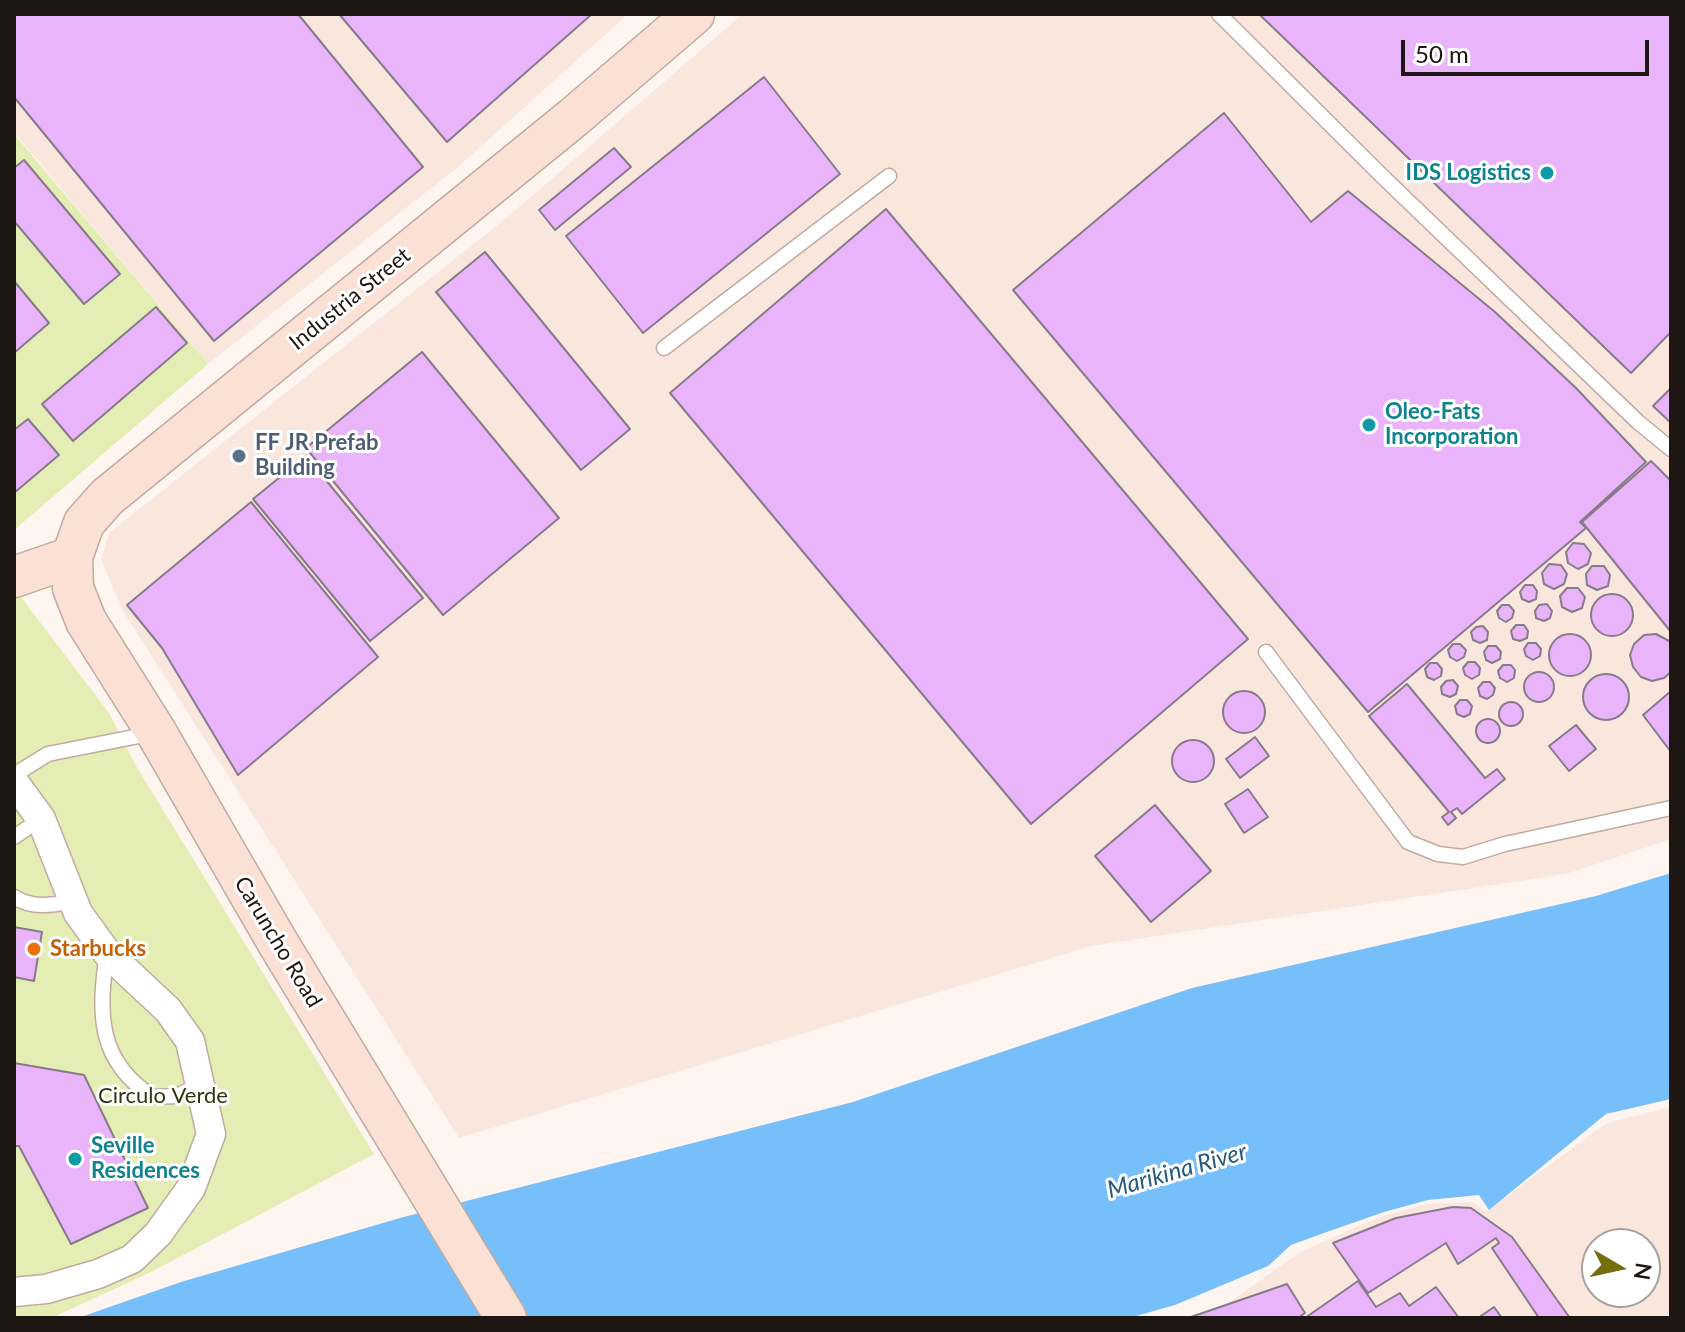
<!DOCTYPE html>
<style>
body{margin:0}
#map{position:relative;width:1685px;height:1332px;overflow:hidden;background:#fef4f0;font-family:Lato,sans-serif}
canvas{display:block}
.frame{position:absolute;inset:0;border:16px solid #1d1612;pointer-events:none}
.north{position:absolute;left:1581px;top:1228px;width:80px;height:80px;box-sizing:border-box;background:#fff;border:2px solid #a5a2a0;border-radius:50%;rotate:99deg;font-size:22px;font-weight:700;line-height:32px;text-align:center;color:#1d1612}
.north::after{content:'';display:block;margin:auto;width:28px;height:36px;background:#756e0c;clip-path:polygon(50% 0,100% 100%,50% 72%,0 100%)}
.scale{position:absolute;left:1401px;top:40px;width:248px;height:36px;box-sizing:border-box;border:4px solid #1d1612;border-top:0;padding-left:10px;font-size:24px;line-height:28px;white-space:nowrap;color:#1d1612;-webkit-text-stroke:6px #fff;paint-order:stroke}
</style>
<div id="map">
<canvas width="1685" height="1332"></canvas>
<div class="frame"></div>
<div class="north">N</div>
<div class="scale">50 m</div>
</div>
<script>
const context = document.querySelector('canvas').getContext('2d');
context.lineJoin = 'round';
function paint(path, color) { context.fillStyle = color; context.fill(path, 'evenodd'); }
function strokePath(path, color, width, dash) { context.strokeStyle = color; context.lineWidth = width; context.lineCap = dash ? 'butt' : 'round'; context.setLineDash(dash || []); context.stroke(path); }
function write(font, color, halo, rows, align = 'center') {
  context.font = font + ' Lato,sans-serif'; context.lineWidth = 6; context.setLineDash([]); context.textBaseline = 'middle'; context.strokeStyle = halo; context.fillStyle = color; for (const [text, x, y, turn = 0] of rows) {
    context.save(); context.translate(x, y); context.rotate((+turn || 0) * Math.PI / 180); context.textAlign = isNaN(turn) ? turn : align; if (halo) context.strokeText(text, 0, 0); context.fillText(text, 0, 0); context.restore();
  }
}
paint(new Path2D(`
 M14,14H628L458,167L208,364L14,132Z
 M743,14H1671V839L1566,874L1091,946L459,1138L123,611L101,560L109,533L505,219Z
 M1671,1107V1318H1207L1302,1251L1377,1218L1426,1204L1473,1202L1485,1212L1607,1123ZM1597,1244H1645V1292H1597Z`), '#f9e7de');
paint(new Path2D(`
 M14,134L208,364L14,530Z
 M14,588L109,713L136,766L374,1154L151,1272L51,1318H14Z`), '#e4edb3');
paint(new Path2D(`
 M1671,873V1099L1606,1114L1489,1210L1479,1195L1428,1200L1384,1212L1321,1234L1291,1245L1268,1266L1175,1305L1129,1318H78L181,1282L400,1218L853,1102L1192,988L1596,896Z`), '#76bffa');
const building = new Path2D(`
 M14,14H298L423,167L214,341L14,97Z
 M339,14H592L447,142Z
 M1259,14H1671V332L1631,373Z
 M764,77L840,174L643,333L566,236Z
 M1224,113L1311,222L1348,191L1495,312L1576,388L1646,462L1580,522L1586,528L1368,712L1013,290Z
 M614,148L631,167L555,230L539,210Z
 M24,160L120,274L84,304L14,221V168Z
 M886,209L1248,639L1031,824L670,393Z
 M485,252L630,429L581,470L436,292Z
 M14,281L49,323L14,353Z
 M156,307L187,343L73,441L42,404Z
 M422,352L559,518L443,615L306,448Z
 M1671,388V423L1653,406Z
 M28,419L59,455L14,493V430Z
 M306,456L423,598L370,641L253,499Z
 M1651,461L1671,481V632L1582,522Z
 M251,502L378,657L238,775L162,648L127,605Z
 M1573,543L1584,544L1591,553L1588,564L1578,569L1568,563L1566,552Z
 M1549,564L1561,565L1567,574L1564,584L1554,589L1544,584L1542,573Z
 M1592,566H1604L1610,575L1608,586L1597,590L1587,585L1586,574Z
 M1525,585H1533L1537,591L1536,599L1529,602L1522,599L1520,592Z
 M1567,588H1578L1585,597L1582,608L1572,612L1562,607L1560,596Z
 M1591 615a21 21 0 1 1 42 0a21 21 0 1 1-42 0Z
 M1547,604L1552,611L1550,618L1544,621L1536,618L1535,611L1539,605Z
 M1502,605H1509L1514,611L1512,618L1506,622L1499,618L1497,611Z
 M1516,625H1524L1528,631L1527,638L1520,641L1513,639L1511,631Z
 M1483,626L1488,632L1487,640L1480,643L1473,640L1471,632L1476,627Z
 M1656,634L1671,642V672L1664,678L1652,681L1641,677L1633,667L1630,655L1634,644L1644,635Z
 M1549 655a21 21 0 1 1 42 0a21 21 0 1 1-42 0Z
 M1528,643H1536L1541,649L1540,656L1533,660L1526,656L1524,649Z
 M1453,644H1460L1466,650L1464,657L1457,661L1450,657L1448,650Z
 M1488,646H1496L1501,652L1500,659L1492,663L1486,660L1484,652Z
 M1468,662H1475L1480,668L1479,675L1472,679L1465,675L1463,668Z
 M1430,663H1437L1442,669L1441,676L1434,680L1427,677L1425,669Z
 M1503,665H1511L1515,670L1514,678L1507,682L1500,678L1498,671Z
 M1524 687a15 15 0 1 1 30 0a15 15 0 1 1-30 0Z
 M1583 697a23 23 0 1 1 46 0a23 23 0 1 1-46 0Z
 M1453,680L1458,686L1456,694L1450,697L1442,694L1441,687L1446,681Z
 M1483,682H1490L1495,688L1493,695L1487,699L1480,696L1478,688Z
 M1407,684L1485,778L1497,769L1505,779L1462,814L1457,808L1451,812L1456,818L1448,825L1442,817L1449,812L1369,716Z
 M1671,691V752L1643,715Z
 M1223 712a21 21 0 1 1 42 0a21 21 0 1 1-42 0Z
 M1460,700H1467L1472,706L1470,714L1464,717L1457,714L1455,706Z
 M1499 714a12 12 0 1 1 24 0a12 12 0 1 1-24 0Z
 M1476 731a12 12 0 1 1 24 0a12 12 0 1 1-24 0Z
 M1576,725L1596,749L1569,771L1549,746Z
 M1255,737L1269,756L1240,778L1226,759Z
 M1172 761a21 21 0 1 1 42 0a21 21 0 1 1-42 0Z
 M1248,789L1268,817L1244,833L1225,804Z
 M1155,805L1211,871L1151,922L1095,856Z
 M14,927L42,932L34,981L14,977Z
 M14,1063L84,1075L148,1208L71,1244L19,1146H14Z
 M1453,1207L1471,1208L1512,1237L1570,1318H1539L1492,1248L1499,1243L1496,1238L1458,1264L1446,1243L1368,1293L1333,1243L1396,1218Z
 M1358,1281L1376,1307L1400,1293L1409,1306L1436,1287L1459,1318H1305Z
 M1287,1284L1305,1313L1298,1318H1188Z
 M1494,1307L1502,1318H1478Z`);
paint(building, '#eab4fb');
strokePath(building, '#877b8b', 2);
const lane = new Path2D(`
 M1219,14L1384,178L1638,422L1671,449
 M664,348L889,176
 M1266,652L1408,842L1438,854L1463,857L1505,844L1671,808
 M14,775L48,754L154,733
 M14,837L41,819
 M14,897C33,909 52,905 73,901
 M107,953C98,1013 97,1061 153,1097L177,1096L199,1085`);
const street = new Path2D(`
 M14,782L41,819L78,913L107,953L168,1010L190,1041L211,1134L191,1188L158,1234L132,1259L98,1274L46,1289L14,1292`);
const secondary = new Path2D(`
 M14,577L72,557
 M506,1318L278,943L156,732L86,621L73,588L72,557L84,523L107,497L574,117L694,14`);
strokePath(lane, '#c0aba1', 17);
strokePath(street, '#c0aba1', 31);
strokePath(secondary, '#c0aba1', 43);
strokePath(lane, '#fff', 14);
strokePath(street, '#fff', 28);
strokePath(secondary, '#fae0d5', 40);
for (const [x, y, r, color] of [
 [1547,173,8,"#0f9aa8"],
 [1369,425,8,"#0f9aa8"],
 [239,456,8,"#5c6f8a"],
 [34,949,8,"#e8710a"],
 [75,1159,8,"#0f9aa8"]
]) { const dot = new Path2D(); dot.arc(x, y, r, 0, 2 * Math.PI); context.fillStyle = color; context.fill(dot); strokePath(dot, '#fff', 3); }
write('bold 22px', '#0d838f', '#fff', [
 ["IDS Logistics",1531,173,"right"],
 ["Oleo-Fats",1385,412],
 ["Incorporation",1385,437],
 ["Seville",91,1146],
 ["Residences",91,1171]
], 'left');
write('22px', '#1d1612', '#fff', [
 ["Industria Street",350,299,-39],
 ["Caruncho Road",278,942,59]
]);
write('bold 22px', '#4e5e75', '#fff', [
 ["FF JR Prefab",255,443],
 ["Building",255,468]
], 'left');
write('bold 22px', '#c56008', '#fff', [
 ["Starbucks",50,949]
], 'left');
write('22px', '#30340e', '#fff', [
 ["Circulo Verde",163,1096]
]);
write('italic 24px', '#255a81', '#fff', [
 ["Marikina River",1177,1171,-16]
]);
</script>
